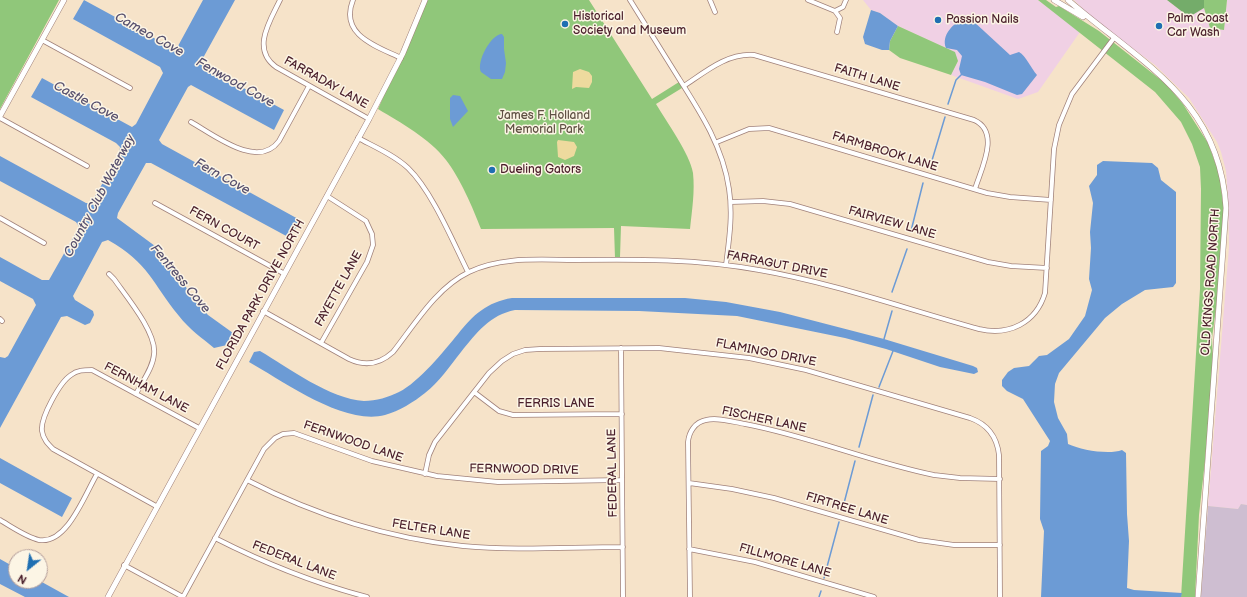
<!DOCTYPE html>
<style>
body{margin:0}
#map{position:relative;width:1247px;height:597px;overflow:hidden;background:#f6e3c9;font-family:"Balsamiq Sans",sans-serif}
canvas{display:block}
.north{position:absolute;left:8px;top:549px;width:40px;height:40px;box-sizing:border-box;background:#fcf5e5;border:1px solid #b59f9b;border-radius:50%;rotate:210deg;font-size:11px;font-weight:700;line-height:16px;text-align:center;color:#4a1f2b}
.north::after{content:'';display:block;margin:auto;width:14px;height:18px;background:#1f6fb2;clip-path:polygon(50% 0,100% 100%,50% 72%,0 100%)}
</style>
<div id="map">
<canvas width="1247" height="597"></canvas>
<div class="north">N</div>
</div>
<script>
const context = document.querySelector('canvas').getContext('2d');
context.lineJoin = 'round';
function paint(path, color) { context.fillStyle = color; context.fill(path, 'evenodd'); }
function strokePath(path, color, width, dash) { context.strokeStyle = color; context.lineWidth = width; context.lineCap = dash ? 'butt' : 'round'; context.setLineDash(dash || []); context.stroke(path); }
function write(font, color, halo, rows, align = 'center') {
  context.font = font + ' "Balsamiq Sans",sans-serif'; context.lineWidth = 3; context.setLineDash([]); context.textBaseline = 'middle'; context.strokeStyle = halo; context.fillStyle = color; for (const [text, x, y, turn = 0] of rows) {
    context.save(); context.translate(x, y); context.rotate((+turn || 0) * Math.PI / 180); context.textAlign = isNaN(turn) ? turn : align; if (halo) context.strokeText(text, 0, 0); context.fillText(text, 0, 0); context.restore();
  }
}
paint(new Path2D(`
 M863,0H1038L1080,32L1038,92L1018,99L951,75L958,61L946,48L898,26L880,13L871,10Z
 M1074,0H1167L1189,17L1204,8L1210,28L1224,30L1227,0H1247V505L1241,504L1238,509L1208,506L1229,247L1228,197L1226,171L1221,152L1217,142L1189,98L1155,65L1092,18Z`), '#f0d0e4');
paint(new Path2D(`
 M1241,504L1247,505V597H1201L1208,506L1238,509Z`), '#cebed1');
paint(new Path2D(`
 M0,0H59L0,109Z
 M426,0H589L652,99L679,82L682,88L656,104C666,121 690,154 693,173C695,192 692,210 690,229L621,226L620,257L615,258L614,228L481,229C473,208 460,178 446,160C429,138 401,123 378,109Z
 M1038,0H1046L1056,7L1059,6L1099,31L1166,84L1183,104L1208,143L1219,173L1223,203V228L1218,294L1212,338L1213,361L1205,461L1199,515L1195,597H1181L1200,289L1201,189L1200,167L1192,144L1181,122L1155,92Z
 M1204,0H1227L1224,30L1210,28L1204,8Z
 M898,26L955,52L958,61L951,75L900,58L889,50L890,41Z`), '#90c77a');
paint(new Path2D(`
 M1167,0H1204V8L1189,17Z`), '#74ac6a');
paint(new Path2D(`
 M580,69L589,72L592,76V82L589,88L576,87L572,89L573,72Z
 M558,140L574,142L577,147L574,156L565,160L558,157L557,142Z`), '#eeda9e');
paint(new Path2D(`
 M84,0L174,49L178,46L203,0H235L203,58L202,63L205,67L284,110L274,130L191,85L188,87L159,140L162,144L300,220L290,238L151,163H146L118,213L117,218L155,246L171,264L195,301L208,315L233,333L227,345L214,348C202,338 189,329 179,316C152,283 149,263 108,240L102,242L73,296L75,300L93,311L94,315L90,323L85,325L67,316L61,317L0,428V357L5,358L8,356L36,305L33,299L0,281V257L42,280H49L79,227L76,222L0,181V156L86,203H91L119,155L120,147L116,143L31,97L42,78L132,127L136,124L163,73L160,67L73,19Z
 M871,10L880,13L898,26L890,41L889,50H882L865,44L863,37Z
 M965,19L972,20L1010,55L1019,52C1026,56 1031,68 1037,75L1022,94L1017,95L985,82L961,75L959,69L962,56L957,50L946,48C941,36 953,22 965,19Z
 M502,34L504,37V49L506,63L505,72L502,79H491L481,72C476,62 491,34 502,34Z
 M453,95L460,96L468,111L453,127L450,119V98Z
 M1103,161L1152,163L1158,168L1161,180L1176,192V283L1173,287L1145,290L1122,304L1105,318L1059,373L1055,384L1054,402L1058,418L1067,434L1068,444C1081,450 1109,455 1122,450L1126,453L1127,514L1129,541L1127,588L1134,590L1182,593L1181,597H1041L1044,531L1040,519L1041,451L1048,446L1050,441L1023,399L1007,391L1002,386V380L1008,372L1014,368L1029,366L1039,356L1047,355L1069,339L1085,316L1092,290L1089,279L1091,248L1090,232L1093,203L1089,186L1097,175V165Z
 M512,298H685L726,302L780,312L884,339L973,366L977,368L978,372L974,374L940,367L886,349L845,338L737,316L639,311L515,310C490,315 477,332 461,352C450,366 439,382 425,393C414,402 399,411 385,415C344,426 283,381 249,362L254,352L260,351C289,368 330,399 364,401C376,401 389,397 399,392C419,382 444,351 458,334C473,315 487,302 512,298Z
 M0,458L72,498L62,517L0,483Z
 M0,559L16,568V581H40L69,597H25L0,584Z`), '#6c9bd5');
strokePath(new Path2D(`
 M948,104L956,80L961,75
 M930,167L945,117
 M911,231L923,183
 M892,292L907,249
 M884,339L892,311
 M879,387L893,351
 M859,447L873,395
 M843,507L855,461
 M824,578L839,522
 M819,597L821,591`), '#6c9bd5', 1.5);
const minor = new Path2D(`
 M280,0C270,21 251,49 276,67L369,119
 M353,0C339,35 376,46 401,58
 M630,0C646,26 662,51 678,77C701,113 723,147 729,189C733,215 729,240 726,265
 M710,0L715,12
 M808,0L835,11
 M837,32L840,18L835,11L843,7L846,0
 M42,40L130,88
 M684,86C705,72 727,53 754,55L974,120C1001,132 981,169 975,189
 M0,118L87,166
 M191,122C214,135 258,170 279,141L309,86
 M358,138C375,147 394,155 408,168C432,191 453,242 468,272
 M717,142L749,129L769,128L987,193L1010,197L1051,200
 M731,202L763,201L790,204L988,262L1011,266L1047,268
 M155,203L283,273
 M0,218L44,243
 M109,274L114,279C126,296 157,333 154,354C153,368 142,382 136,394
 M263,311L349,359C366,367 380,364 393,352C415,324 436,288 469,272C502,256 540,260 575,260C637,259 698,259 759,270C834,283 906,309 979,329C1009,336 1036,323 1045,293L1054,149L1059,125L1072,94L1114,38
 M0,319L2,321
 M321,343L367,262L373,245L372,234L366,221L327,196
 M621,348L623,597
 M474,392L499,411L513,415L622,414
 M425,474L429,455L435,442L489,373L502,361L513,354L525,350L540,349L659,348L749,358L806,370L970,418C987,424 997,437 999,455L1000,597
 M247,480C315,515 386,538 463,546C516,551 570,547 623,547
 M689,483L732,489L774,498L919,540L954,545H1000
 M156,506L53,449C48,444 43,439 42,431C40,418 60,382 71,375C77,370 84,370 92,370L199,428
 M0,520C12,527 26,537 39,540C67,545 85,494 97,474
 M215,538C264,563 314,583 367,597
 M689,549L755,562L874,597
 M124,565L183,597
 M183,597L264,449L275,438L283,434L294,433L372,461L437,476L498,482L622,480
 M690,597L688,442C689,432 695,422 706,420C718,417 733,422 745,424C809,436 870,462 934,475L960,478L1000,479`);
const tertiary = new Path2D(`
 M1054,0L1083,17
 M1068,0C1141,63 1220,100 1226,208L1198,597
 M0,116L64,0
 M108,597L369,119L403,53L425,0`);
strokePath(minor, '#a0817a', 5.5);
strokePath(tertiary, '#a0817a', 6);
strokePath(minor, '#fff', 4);
strokePath(tertiary, '#fff', 5);
for (const [x, y, r, color] of [
 [938,20,4,"#1f6fb2"],
 [565,24,4,"#1f6fb2"],
 [1159,26,4,"#1f6fb2"],
 [492,170,4,"#1f6fb2"]
]) { const dot = new Path2D(); dot.arc(x, y, r, 0, 2 * Math.PI); context.fillStyle = color; context.fill(dot); strokePath(dot, '#fcf5e5', 1.5); }
write('12px', '#4a1f2b', '#fcf5e5', [
 ["Historical",573,17],
 ["Society and Museum",573,31],
 ["Palm Coast",1167,19],
 ["Car Wash",1167,33],
 ["Passion Nails",946,20],
 ["Dueling Gators",500,170]
], 'left');
write('12px', '#4a1f2b', '#fcf5e5', [
 ["FAITH LANE",867,78,17],
 ["FARRADAY LANE",326,83,29],
 ["FARMBROOK LANE",885,152,17],
 ["FAIRVIEW LANE",892,223,16],
 ["FERN COURT",224,229,29],
 ["FARRAGUT DRIVE",777,265,11],
 ["OLD KINGS ROAD NORTH",1211,282,-86],
 ["FAYETTE LANE",339,289,-61],
 ["FLORIDA PARK DRIVE NORTH",261,295,-61],
 ["FLAMINGO DRIVE",766,353,11],
 ["FERNHAM LANE",146,388,28],
 ["FERRIS LANE",556,404],
 ["FISCHER LANE",764,420,12],
 ["FERNWOOD LANE",353,442,19],
 ["FERNWOOD DRIVE",524,470,1],
 ["FEDERAL LANE",613,473,-91],
 ["FIRTREE LANE",847,509,17],
 ["FELTER LANE",431,530,9],
 ["FEDERAL LANE",294,561,21],
 ["FILLMORE LANE",785,561,16]
]);
write('12px', '#5f5143', '#fcf5e5', [
 ["James F. Holland",544,116],
 ["Memorial Park",544,130]
]);
write('italic 13px', '#58516f', '#fcf5e5', [
 ["Cameo Cove",149,35,29],
 ["Fenwood Cove",235,83,29],
 ["Castle Cove",86,102,28],
 ["Fern Cove",222,177,29],
 ["Country Club Waterway",100,196,-62],
 ["Fentress Cove",180,279,50]
]);
</script>
